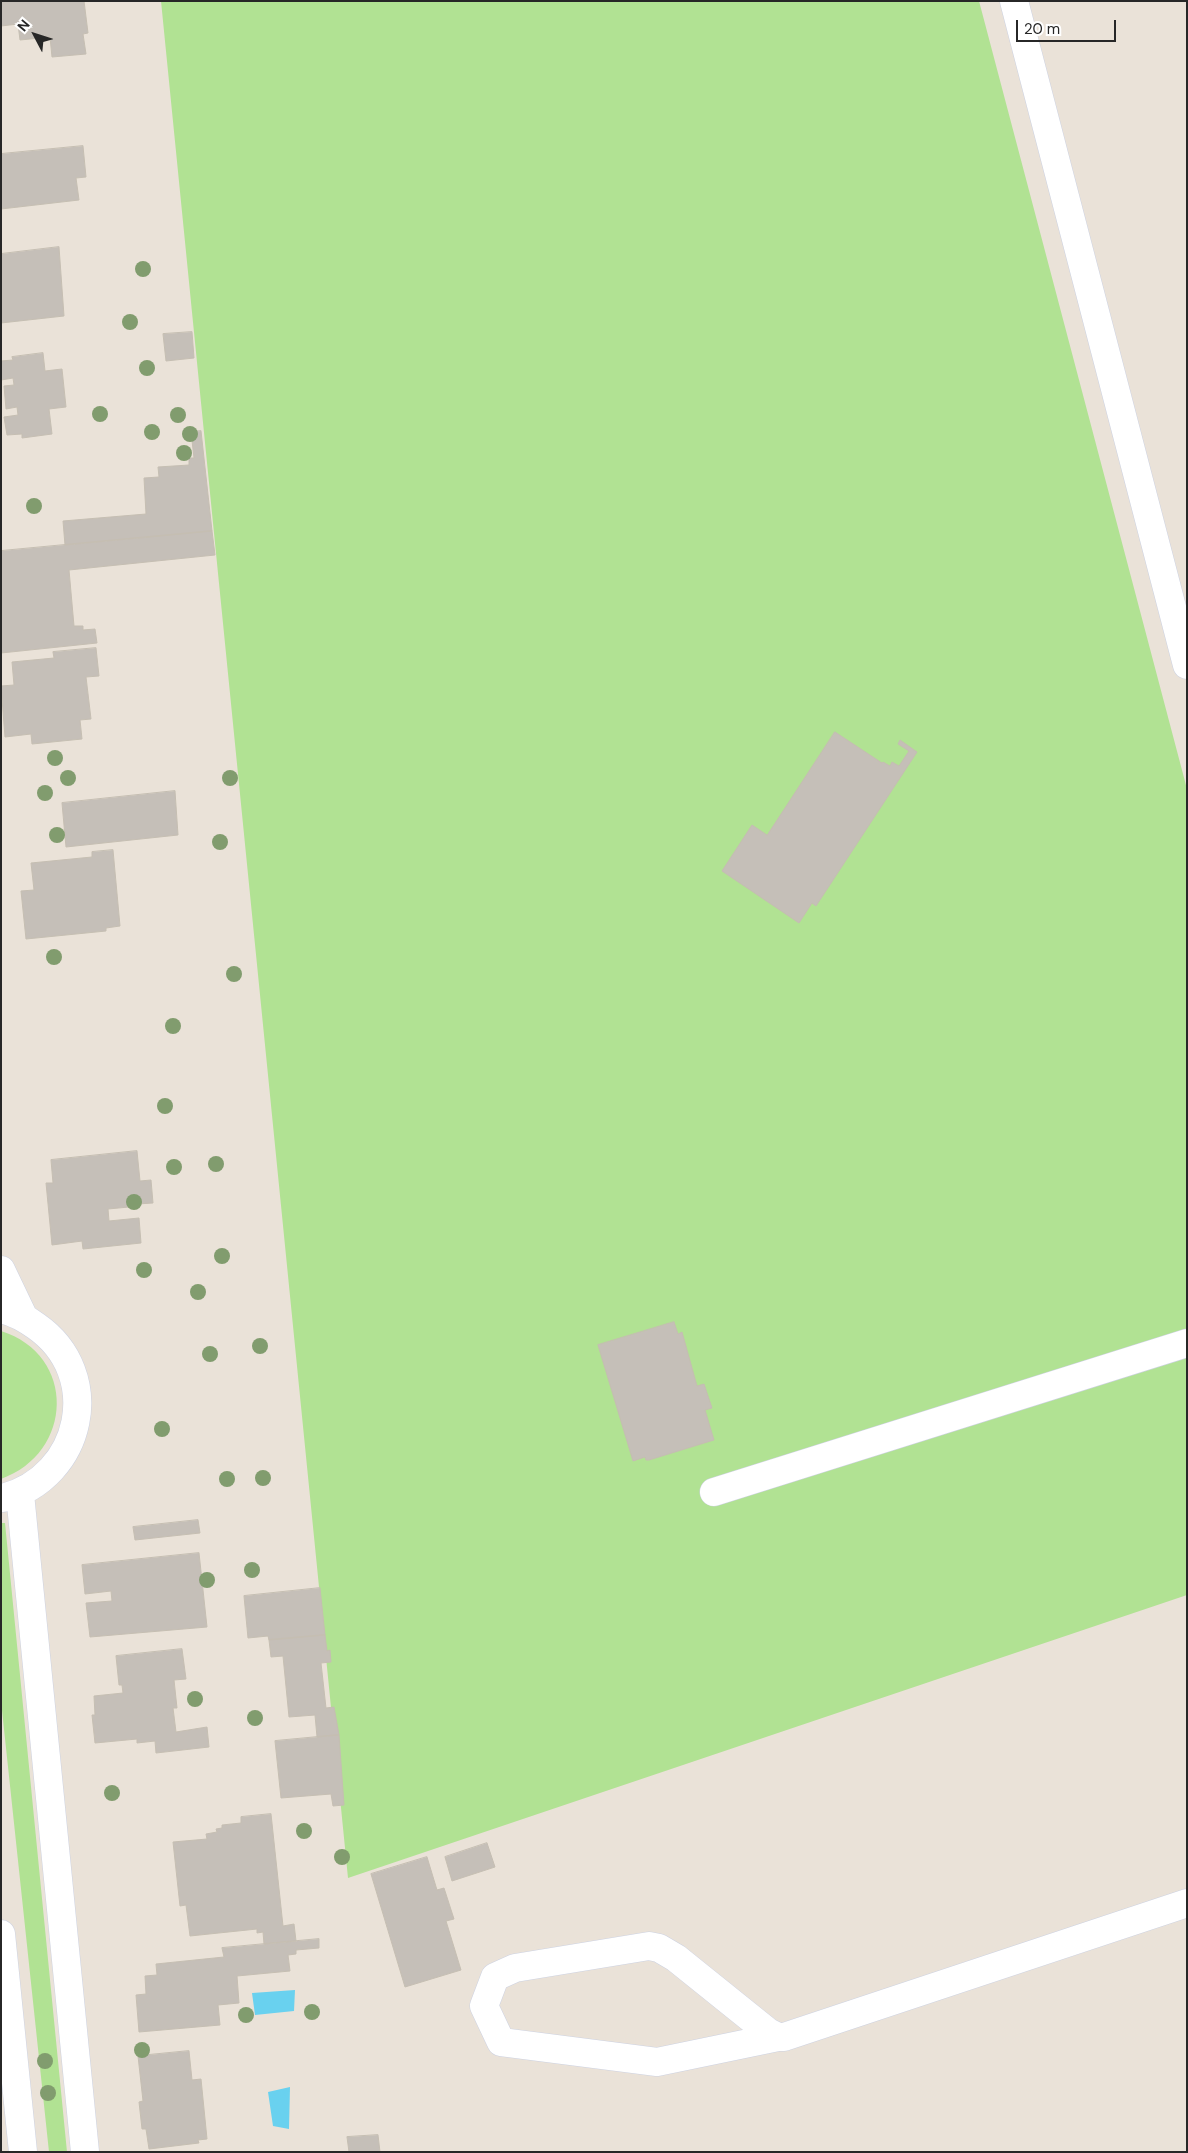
<!DOCTYPE html>
<style>
body{margin:0}
#map{position:relative;width:1188px;height:2153px;overflow:hidden;background:#eae2d8;font-family:"DM Sans",sans-serif}
canvas{display:block}
.frame{position:absolute;inset:0;border:2px solid #272727;pointer-events:none}
.north{position:absolute;left:10px;top:10px;width:50px;height:50px;-webkit-text-stroke:4px #fff;paint-order:stroke;rotate:310deg;font-size:14px;font-weight:700;line-height:20px;text-align:center;color:#272727}
.north::after{content:'';display:block;margin:auto;width:18px;height:22px;background:#272727;clip-path:polygon(50% 0,100% 100%,50% 72%,0 100%)}
.scale{position:absolute;left:1016px;top:20px;width:100px;height:22px;box-sizing:border-box;border:2px solid #272727;border-top:0;padding-left:6px;font-size:15px;line-height:18px;white-space:nowrap;color:#272727;-webkit-text-stroke:4px #fff;paint-order:stroke}
</style>
<div id="map">
<canvas width="1188" height="2153"></canvas>
<div class="frame"></div>
<div class="north">N</div>
<div class="scale">20 m</div>
</div>
<script>
const context = document.querySelector('canvas').getContext('2d');
context.lineJoin = 'round';
function paint(path, color) { context.fillStyle = color; context.fill(path, 'evenodd'); }
function strokePath(path, color, width, dash) { context.strokeStyle = color; context.lineWidth = width; context.lineCap = dash ? 'butt' : 'round'; context.setLineDash(dash || []); context.stroke(path); }
paint(new Path2D(`
 M161,1H979L1187,789V1595L348,1878Z
 M1,1331C77,1355 74,1453 1,1479Z
 M1,1523H5L67,2152H49L1,1701Z`), '#b1e293');
paint(new Path2D(`
 M295,1990L294,2011L255,2015L252,1993Z
 M290,2087L289,2129L273,2126L268,2092Z`), '#69d1ef');
const building = new Path2D(`
 M1,1H84L88,33L83,34L86,54L52,57L50,37L20,40L18,24L1,26Z
 M83,146L86,177L76,178L79,200L1,209V154Z
 M59,247L64,316L1,323V254Z
 M192,332L194,358L166,361L163,334Z
 M43,353L45,371L62,369L66,407L49,409L52,434L22,438V434L7,435L4,417L18,415L17,407L6,409L4,386L14,385L13,378L1,380V361L13,360L12,357Z
 M201,431L212,531L65,545L63,521L146,514L144,478L159,477L158,467L189,465V458H194L191,432Z
 M212,531L215,555L69,570L74,626H83V630L95,629L97,643L1,653V551Z
 M96,648L99,676L86,677L91,719L80,720L82,739L32,744L31,734L5,737L1,686L14,685L12,662L54,658L53,652Z
 M835,732L882,763L883,762L890,766L892,762L899,766L909,751L898,744L900,740L917,752L816,906L812,903L799,923L722,871L752,825L767,835Z
 M175,791L178,835L66,847L62,803Z
 M113,850L120,926L106,928V931L26,939L21,891L34,890L31,863L92,857V852Z
 M137,1151L140,1181L151,1180L153,1203L137,1204L136,1198H129V1207L108,1209L109,1221L139,1218L141,1243L83,1249L82,1241L52,1245L46,1183H53L51,1160Z
 M674,1322L678,1334L682,1332L697,1386L704,1384L712,1408L705,1410L714,1440L649,1460H646L645,1457L633,1461L598,1345Z
 M198,1520L200,1533L135,1540L133,1527Z
 M199,1553L207,1627L90,1637L86,1603L112,1601L111,1591L85,1594L82,1565Z
 M320,1588L325,1635L269,1640L268,1636L248,1638L244,1596Z
 M325,1635L327,1651L330,1650L331,1662L321,1663L326,1708L334,1707L339,1735L317,1737L315,1715L289,1717L283,1656L271,1657L269,1640Z
 M182,1649L186,1679L174,1680L177,1708H173L176,1732L207,1727L209,1747L156,1753L155,1741L137,1743V1739L95,1743L92,1715H95L94,1696L123,1693L122,1685H119L116,1656Z
 M339,1735L344,1805L333,1806L331,1794L281,1798L275,1741Z
 M271,1814L283,1926L294,1924L296,1941L264,1944L263,1932L257,1933V1929L190,1936L186,1905L180,1906L173,1842L207,1839L206,1834L217,1832L216,1829L222,1828V1825L241,1823V1817Z
 M487,1843L495,1867L452,1881L445,1857Z
 M427,1857L437,1890L444,1888L454,1919L446,1921L461,1970L405,1987L371,1874Z
 M319,1939V1948L296,1950V1954L288,1955L290,1971L237,1976L239,2003L218,2005L220,2025L139,2032L136,1995L146,1994L145,1976L157,1975L156,1964L224,1957L222,1948Z
 M189,2051L192,2080L201,2079L207,2139L198,2140L199,2143L149,2149L146,2129H142L139,2102L143,2101L138,2056Z
 M378,2135L380,2152H349L347,2137Z`);
paint(building, '#c5bfb8');
strokePath(building, '#c5beb2', 1);
const minor = new Path2D(`
 M1014,1L1187,665
 M1,1270L23,1316
 M1,1309C14,1312 25,1318 36,1326C105,1374 83,1477 3,1498
 M714,1492L1187,1343
 M20,1494L85,2152
 M1,1934L23,2152
 M778,2037L657,2062L501,2042L484,2006L495,1977L515,1968L649,1946L659,1948L676,1958L768,2032L778,2037H784L1187,1903`);
strokePath(minor, '#cdd2e1', 29);
strokePath(minor, '#fff', 28);
context.fillStyle = '#819c6e';
for (const [x, y] of [
 [143,269],
 [130,322],
 [147,368],
 [100,414],
 [178,415],
 [152,432],
 [190,434],
 [184,453],
 [34,506],
 [55,758],
 [68,778],
 [230,778],
 [45,793],
 [57,835],
 [220,842],
 [54,957],
 [234,974],
 [173,1026],
 [165,1106],
 [216,1164],
 [174,1167],
 [134,1202],
 [222,1256],
 [144,1270],
 [198,1292],
 [260,1346],
 [210,1354],
 [162,1429],
 [263,1478],
 [227,1479],
 [252,1570],
 [207,1580],
 [195,1699],
 [255,1718],
 [112,1793],
 [304,1831],
 [342,1857],
 [312,2012],
 [246,2015],
 [142,2050],
 [45,2061],
 [48,2093]
]) { context.beginPath(); context.arc(x, y, 8, 0, 2 * Math.PI); context.fill(); }
</script>
